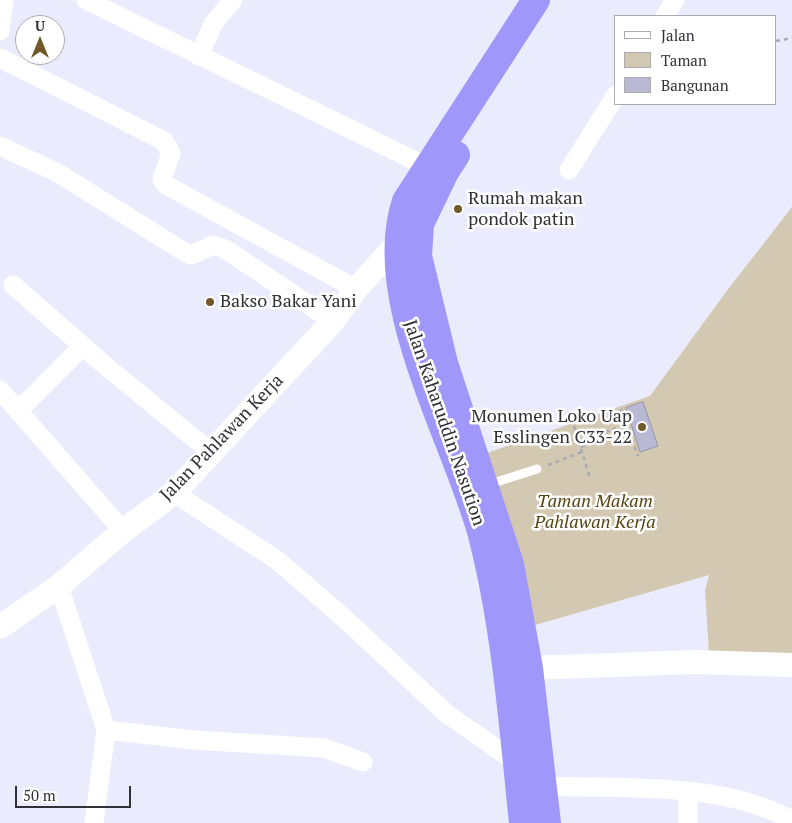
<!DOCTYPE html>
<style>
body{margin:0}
#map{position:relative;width:792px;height:823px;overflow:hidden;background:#eaebfd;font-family:"PT Serif",serif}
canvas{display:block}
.legend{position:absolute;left:614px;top:15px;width:162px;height:90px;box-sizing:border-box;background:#fff;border:1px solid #acacaf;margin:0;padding:6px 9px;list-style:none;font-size:15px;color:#303037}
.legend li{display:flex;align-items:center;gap:10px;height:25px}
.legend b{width:25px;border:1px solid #acacaf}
.north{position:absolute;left:15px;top:15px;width:50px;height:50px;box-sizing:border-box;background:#fff;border:1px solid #acacaf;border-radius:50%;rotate:0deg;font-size:14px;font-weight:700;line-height:20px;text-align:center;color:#303037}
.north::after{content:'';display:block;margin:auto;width:18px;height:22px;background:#715a2a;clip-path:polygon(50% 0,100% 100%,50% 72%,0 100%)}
.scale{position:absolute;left:15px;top:786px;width:116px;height:22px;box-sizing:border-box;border:2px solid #303037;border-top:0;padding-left:6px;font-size:15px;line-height:18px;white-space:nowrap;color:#303037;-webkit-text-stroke:4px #fff;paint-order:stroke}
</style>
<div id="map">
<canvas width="792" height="823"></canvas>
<ul class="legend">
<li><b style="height:6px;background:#fff"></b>Jalan</li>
<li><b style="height:14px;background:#d3c8b2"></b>Taman</li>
<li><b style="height:14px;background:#b9b9d6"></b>Bangunan</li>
</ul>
<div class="north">U</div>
<div class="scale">50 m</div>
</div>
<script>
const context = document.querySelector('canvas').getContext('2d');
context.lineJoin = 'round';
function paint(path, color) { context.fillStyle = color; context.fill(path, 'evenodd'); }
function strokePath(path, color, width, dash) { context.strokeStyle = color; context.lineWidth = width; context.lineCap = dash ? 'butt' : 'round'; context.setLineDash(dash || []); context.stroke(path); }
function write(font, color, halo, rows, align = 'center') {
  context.font = font + ' "PT Serif",serif'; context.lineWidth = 5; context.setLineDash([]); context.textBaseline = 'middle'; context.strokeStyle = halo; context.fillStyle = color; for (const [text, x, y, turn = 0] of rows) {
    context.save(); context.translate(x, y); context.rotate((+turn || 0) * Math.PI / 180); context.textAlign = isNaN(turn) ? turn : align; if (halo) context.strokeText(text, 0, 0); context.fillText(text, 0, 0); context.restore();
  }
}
paint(new Path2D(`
 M792,207V657L709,653L705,590L709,575L535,625L484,454L650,396L729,288Z`), '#d3c8b2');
const building = new Path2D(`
 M643,402L658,446L640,452L626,408Z`);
paint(building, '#b9b9d6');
strokePath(building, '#9596a6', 1);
strokePath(new Path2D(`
 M776,41L792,38
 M621,409L638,456
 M574,426L590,478
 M581,447L601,439L600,434L627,424
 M548,465L582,452`), '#a9aab8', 2.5, [4, 4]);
strokePath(new Path2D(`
 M487,485L537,469`), '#fff', 9);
strokePath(new Path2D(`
 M86,0L428,167
 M665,16L675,0
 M0,31L4,0
 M199,56L213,24L233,0
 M0,58L164,141L171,153L162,179L166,185L356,289
 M0,146L58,173L186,253L191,255L213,245L225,249L333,321
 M569,170L616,95
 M13,285L108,368L211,452
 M0,390L123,531
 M18,411L83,346
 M174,493L277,560L346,620L447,714L517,763
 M59,586L106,730L194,740L324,748L363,762
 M543,786C623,789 719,781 792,820
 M94,823L106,730
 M688,823V791`), '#fff', 19);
strokePath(new Path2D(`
 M0,627L59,586L123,531L174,493L333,321L356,289L398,243L412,241
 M529,668L695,662L792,665`), '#fff', 24);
strokePath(new Path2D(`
 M456,155L445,172L420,224L418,256L444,363L510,564L529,668L547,823
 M523,823C513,727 506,629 482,535C456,440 373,299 406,201L536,0`), '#a097fa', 28);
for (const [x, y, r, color] of [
 [458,209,5,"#715a2a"],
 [210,302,5,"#715a2a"],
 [642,427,5,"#715a2a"]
]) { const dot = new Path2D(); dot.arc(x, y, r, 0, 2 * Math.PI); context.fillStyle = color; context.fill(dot); strokePath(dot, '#fff', 2); }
write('18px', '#303037', '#fff', [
 ["Rumah makan",468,199],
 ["pondok patin",468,220],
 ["Bakso Bakar Yani",220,302],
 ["Monumen Loko Uap",632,417,"right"],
 ["Esslingen C33-22",632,438,"right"]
], 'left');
write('18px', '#303037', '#fff', [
 ["Jalan Kaharuddin Nasution",444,423,71],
 ["Jalan Pahlawan Kerja",222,438,-46]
]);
write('italic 18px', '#584312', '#fff', [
 ["Taman Makam",595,502],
 ["Pahlawan Kerja",595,523]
]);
</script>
